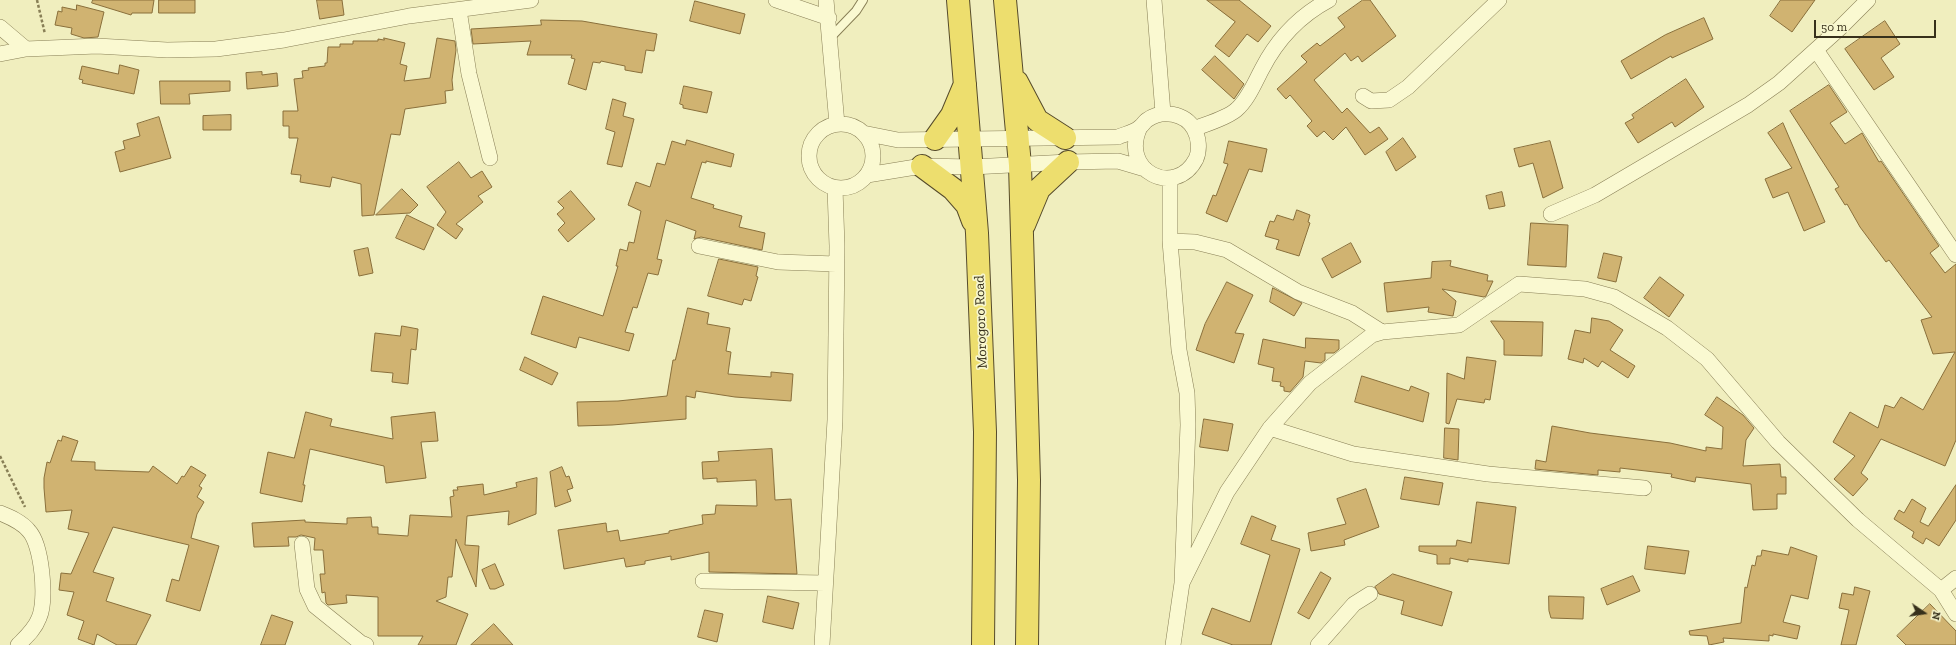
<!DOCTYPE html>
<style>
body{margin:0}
#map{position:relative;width:1956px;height:645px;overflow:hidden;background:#f0eebe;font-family:"Zilla Slab",serif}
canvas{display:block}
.north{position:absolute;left:1904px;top:593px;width:40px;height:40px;-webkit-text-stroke:3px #f7f6cd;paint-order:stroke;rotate:103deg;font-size:11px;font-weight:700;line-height:16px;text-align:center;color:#37301b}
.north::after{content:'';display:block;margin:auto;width:14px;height:18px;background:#37301b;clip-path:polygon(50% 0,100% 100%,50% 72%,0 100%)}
.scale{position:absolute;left:1814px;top:20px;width:122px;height:18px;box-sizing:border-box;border:2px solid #37301b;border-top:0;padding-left:5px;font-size:12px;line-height:14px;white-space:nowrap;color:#37301b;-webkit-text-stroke:3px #f7f6cd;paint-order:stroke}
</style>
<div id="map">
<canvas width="1956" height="645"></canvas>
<div class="north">N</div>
<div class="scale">50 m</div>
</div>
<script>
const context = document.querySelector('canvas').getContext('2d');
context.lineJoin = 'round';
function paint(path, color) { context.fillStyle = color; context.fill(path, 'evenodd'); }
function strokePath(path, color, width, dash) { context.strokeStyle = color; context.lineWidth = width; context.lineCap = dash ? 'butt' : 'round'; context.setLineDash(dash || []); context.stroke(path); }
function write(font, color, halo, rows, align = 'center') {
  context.font = font + ' "Zilla Slab",serif'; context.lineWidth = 3.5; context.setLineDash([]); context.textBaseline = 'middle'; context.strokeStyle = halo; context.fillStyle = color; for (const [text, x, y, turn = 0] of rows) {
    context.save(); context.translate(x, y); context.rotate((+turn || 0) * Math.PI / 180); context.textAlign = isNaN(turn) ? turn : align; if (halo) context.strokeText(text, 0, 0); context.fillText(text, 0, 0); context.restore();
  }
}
const building = new Path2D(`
 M93,0H154L152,13H132L131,15L92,3Z
 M159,0H195V13H159Z
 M317,0H342L344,15L320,19Z
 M1207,0H1239L1271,26L1258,42L1247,34L1229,57L1215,46L1235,22Z
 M1363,0H1370L1396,36L1362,62L1358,56L1351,61L1345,53L1314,80L1342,113L1347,108L1370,133L1379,127L1388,139L1365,155L1346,127L1333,140L1324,131L1317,137L1307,126L1312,121L1290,95L1286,99L1277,89L1307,62L1301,56L1317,43L1320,46L1345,27L1338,18Z
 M1781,0H1815L1792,32L1770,16Z
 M695,1L745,14L740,34L690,21Z
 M77,5L104,12L98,37L84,38L71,34L72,28L55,25L58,11L62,12V7L76,10Z
 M1704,18L1713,39L1672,58L1671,56L1631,79L1621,61L1665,35Z
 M541,20L582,21L657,34L654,51L646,50L642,73L625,70V66L601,61L600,63L593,62L586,90L568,84L575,59L571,58L572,55H527L531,41L473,44L471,29L541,25Z
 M1885,21L1900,44L1881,58L1894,77L1874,90L1845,49Z
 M384,38L405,43L400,64L407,66L404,81L430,78L437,38L455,41L456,50L452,80L453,90L445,91L446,103L405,109L400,135L391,134L374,215L362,216L361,184L332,177L330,187L300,182L301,175L291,174L298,138H289V126H283V111H298L294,79L303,78L302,71L309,70L308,68L325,66V63H327L328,47H340V44H353V41H378V39L384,40Z
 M1215,56L1244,84L1234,99L1202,70Z
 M120,65L139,70L134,94L82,83L83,80L79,79L82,66L118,74Z
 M262,72V75L277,73L278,86L247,89L246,73Z
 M1686,79L1704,107L1675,127L1672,122L1638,143L1625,123L1634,118L1632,115Z
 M160,81H230V91L189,94L190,104H161Z
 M1829,85L1847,112L1830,123L1845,144L1862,133L1879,162L1881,161L1939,246L1930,253L1945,273L1956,264V440L1945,466L1881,439L1861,473L1868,479L1853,496L1834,479L1855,456L1833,442L1850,412L1878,428L1885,405L1894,408L1901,397L1923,410L1955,352L1933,354L1921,320L1932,317L1889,260L1886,262L1860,227L1847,204L1845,205L1835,189L1839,187L1790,111Z
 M684,86L712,92L707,113L683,108V105L680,104Z
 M613,99L626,103L623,116L634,119L622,167L607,164L615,132L606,129Z
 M231,115V130H203V116Z
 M159,117L171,158L120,172L115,152L125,149L123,141L140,136L137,124Z
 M1783,123L1825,222L1804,231L1788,192L1773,198L1765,179L1792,168L1768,133Z
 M1403,138L1416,157L1396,171L1386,152Z
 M687,140L734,154L731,167L706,161V163L702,162L691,198L714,205L713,208L742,216L739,227L765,233L762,250L701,237L694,239L696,231L666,220L657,259L662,260L658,275L648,273L637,308L633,307L625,332L634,334L629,351L579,337L576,348L531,334L543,296L603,316L618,266H616L620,249L627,251L629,242L634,243L641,211L628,205L636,182L650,187L657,163L665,165L672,141L685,145Z
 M1229,141L1267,149L1262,172L1249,169L1227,222L1206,213L1213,195L1216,196L1228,164L1224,163Z
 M1550,141L1563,188L1543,198L1533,163L1519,167L1514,149Z
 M459,162L471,178L482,171L492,187L478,196L483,202L456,224L463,229L456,239L437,225L446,212L427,187Z
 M402,189L418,205L410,213L376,215Z
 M571,191L595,219L568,242L558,230L565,223L557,214L564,208L558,202Z
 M1502,192L1505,206L1489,209L1486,196Z
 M1297,210L1310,215L1308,222L1310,223L1299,256L1276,249L1279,240L1265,236L1270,221L1274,222L1277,215L1293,220Z
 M407,215L434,228L424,250L396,238Z
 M1531,223L1568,225L1566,267L1528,265Z
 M1351,243L1361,262L1332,278L1322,259Z
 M368,248L373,273L359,276L354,251Z
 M1604,253L1622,257L1616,282L1598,278Z
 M719,259L758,267L756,276L758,277L751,301L744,299L742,305L708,296Z
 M1451,261L1450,266L1488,275L1487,281H1493L1486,296L1484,297L1442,289L1456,301L1453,316L1428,312L1429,307L1387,312L1384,283L1431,278L1432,262Z
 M1660,277L1684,295L1669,317L1644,298Z
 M1227,282L1253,295L1235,333L1244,334L1234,363L1196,350L1205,324Z
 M1273,288L1302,303L1294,316L1270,302Z
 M688,308L709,313L707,324L730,328L726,351L731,352L728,374L771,377V372L793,374L791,401L735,397L696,391L695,398L686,396V419L612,425L578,426L577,402L618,401L667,396L673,360H675Z
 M1592,318L1609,321L1623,330L1610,350L1635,366L1628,378L1602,361L1598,367L1584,358L1583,363L1568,359L1575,330L1590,333Z
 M1491,321L1543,322L1542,356L1504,355V341Z
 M402,326L418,329L416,350L411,349L408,384L392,382L393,373L371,371L375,333L400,336Z
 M1306,338L1339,340V349L1334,353H1325V360L1321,363L1305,361L1303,377L1290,392L1284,391V387L1280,386L1281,382L1272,381L1274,368L1258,364L1263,339L1305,348Z
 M525,357L558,373L552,385L520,370Z
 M1467,357L1496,361L1490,400L1485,399L1484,403L1457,399L1449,424L1446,423L1447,373L1464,379Z
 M1362,376L1409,391L1411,386L1429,393L1423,422L1355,402Z
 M1717,397L1743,415L1754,428L1746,440L1743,466L1780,464L1781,477H1786V494H1777V509L1753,510L1751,484L1696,477L1695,482L1671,477L1672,474L1620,468V472L1598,470V475L1535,469L1536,460L1546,462L1552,426L1590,433L1670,443L1706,451V447L1722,449L1723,427L1705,415Z
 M306,412L332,419L330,426L393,439L391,417L435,412L438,441L421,442L426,478L386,483L384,466L310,449L303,485H305L302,502L260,493L268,452L294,458Z
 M1204,419L1233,424L1228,451L1200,447Z
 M1445,428L1459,429L1458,460L1444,458Z
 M63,436L78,441L71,461L95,462V470L149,472L153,466L177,484L182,476L184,477L191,466L206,475L199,486L202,488L197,497L204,502L197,514L191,538L219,546L200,611L166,601L172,579L179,581L189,545L113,527L93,572L114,578L106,601L151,615L136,645H117L97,634L94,645L78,639L84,621L67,615L74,592L59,590L61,573L71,574L89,533L68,529L72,510L46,512L44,488V478L47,462L50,463L58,440L61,441Z
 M772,449L775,500L791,499L797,574L709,572V552L671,560V556L645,561V564L626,567L624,558L564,569L558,530L606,523L607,532L618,530L620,541L669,533V531L703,524L702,515L715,514L716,505L757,506L756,480L717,482V478L703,479L702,462L719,461L718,452Z
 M562,467L566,477L569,476L573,488L567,490L571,501L555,507L550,472Z
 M1405,477L1443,483L1439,505L1401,499Z
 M537,478L536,514L508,525L509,511L467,516L465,545L479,546L476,587L456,539L452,577H448L446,597L436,601L468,614L456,645H418L423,636H378V597L346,595L347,603L328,605L326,603L325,592L322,593L320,574H325L323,550H314L315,538L301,535L296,537H288L289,546L254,547L252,523L305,520V522L347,524V518L371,517L372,527H378V534L408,536L410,515L452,517L450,497L454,496L453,490H458L457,487L483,484L484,495L517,487L516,483Z
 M1956,485V520L1939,546L1926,538L1923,544L1912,537L1914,532L1894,519L1899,510L1904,513L1912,499L1926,508L1920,522L1928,526Z
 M1366,489L1379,527L1344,540L1345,545L1311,551L1308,533L1346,524L1337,499Z
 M1477,502L1516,507L1509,564L1468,559V562L1450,558V564H1437V555L1419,551V546H1456L1457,540L1471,543Z
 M1252,516L1276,526L1271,540L1300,549L1271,645H1233L1202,634L1212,608L1250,622L1270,555L1241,544Z
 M1648,546L1689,551L1685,574L1645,569Z
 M1791,547L1817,556L1808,599L1791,595L1783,622L1800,626L1797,639L1773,634V636L1769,635V641L1723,638L1724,642L1709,645L1707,636L1690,635L1689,631L1741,623L1745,587L1747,588L1752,565L1755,566L1757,556H1761L1762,550L1788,555Z
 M495,564L504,585L495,589H490L482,570Z
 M1321,572L1331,578L1309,619L1298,613Z
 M1393,574L1452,592L1442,626L1401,614L1404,601L1379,594L1375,587Z
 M1633,576L1640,591L1607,605L1601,589Z
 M1855,587L1870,591L1856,645H1841L1849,610L1839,608L1842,593L1853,595Z
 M768,596L799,603L793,629L763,622Z
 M1549,596L1584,597L1583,619L1551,618L1549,611Z
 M1930,604L1956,631V645H1906L1897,636Z
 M705,610L723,614L717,642L698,637Z
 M272,615L293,622L285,645H261Z
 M494,624L513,645H471Z`);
paint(building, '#d0b371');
strokePath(building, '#896f3b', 1);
const service = new Path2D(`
 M831,37L856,11L863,0`);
const minor = new Path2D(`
 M776,0L829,18
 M826,0L837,124
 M1154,0L1163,113
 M459,10L469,74L490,158
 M0,27L26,49
 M1816,50L1956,255
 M0,54L26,49L97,46L167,50L216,49L284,40L409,16L531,0
 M1363,96L1371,101L1389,100L1408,87L1499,0
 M809 156a32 32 0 1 1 64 0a32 32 0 1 1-64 0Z
 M1194,129C1206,124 1227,118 1236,110C1248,100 1255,82 1262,69C1278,38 1299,16 1329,0
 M863,133L898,140L1118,137C1125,134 1135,132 1140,127C1143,125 1144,122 1147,120C1162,109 1185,113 1194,129C1199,138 1200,150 1196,159C1176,198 1119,172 1140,127
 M867,175L922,166L972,167L1068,162L1118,161L1145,169
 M1170,178V241L1179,350L1187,393L1188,425L1182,583L1173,645
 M1551,214L1595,195L1748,105L1779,83L1840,28L1868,0
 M1170,241L1195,242L1227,250L1298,292L1352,313L1382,332
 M699,246L778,262L836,264
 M1270,428L1353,454L1488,474L1644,488
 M0,513C10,517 22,522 29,531C42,545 47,600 39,618C35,629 26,637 18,645
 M302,544L307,589L315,606L361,643L366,645
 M703,581L825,583
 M1182,583L1227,492L1270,428L1310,383L1372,335L1382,332L1459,325L1519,284L1585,289L1614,297L1667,328L1707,359L1778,442L1858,520L1941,590L1956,578
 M1941,590L1956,614
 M822,645L835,420L837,246L835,188
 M1318,645L1354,604L1370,594`);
const trunk = new Path2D(`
 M958,0L977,233L985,432L983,645
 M1005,0L1020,165L1029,480L1027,645
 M1017,82L1037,120L1065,138
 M935,139L952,115L965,84
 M922,166L953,189L967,205L973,221
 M1024,225L1039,189L1068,162`);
strokePath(service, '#887f56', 10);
strokePath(minor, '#887f56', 16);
strokePath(trunk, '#564b2b', 24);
strokePath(new Path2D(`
 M37,0L45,34
 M0,456L25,507`), '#887f56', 2.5, [3, 2]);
strokePath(service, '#faf9d1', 8);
strokePath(minor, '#faf9d1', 15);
strokePath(trunk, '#edde6e', 22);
write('14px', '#37301b', '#f7f6cd', [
 ["Morogoro Road",981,322,-92]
]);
</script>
